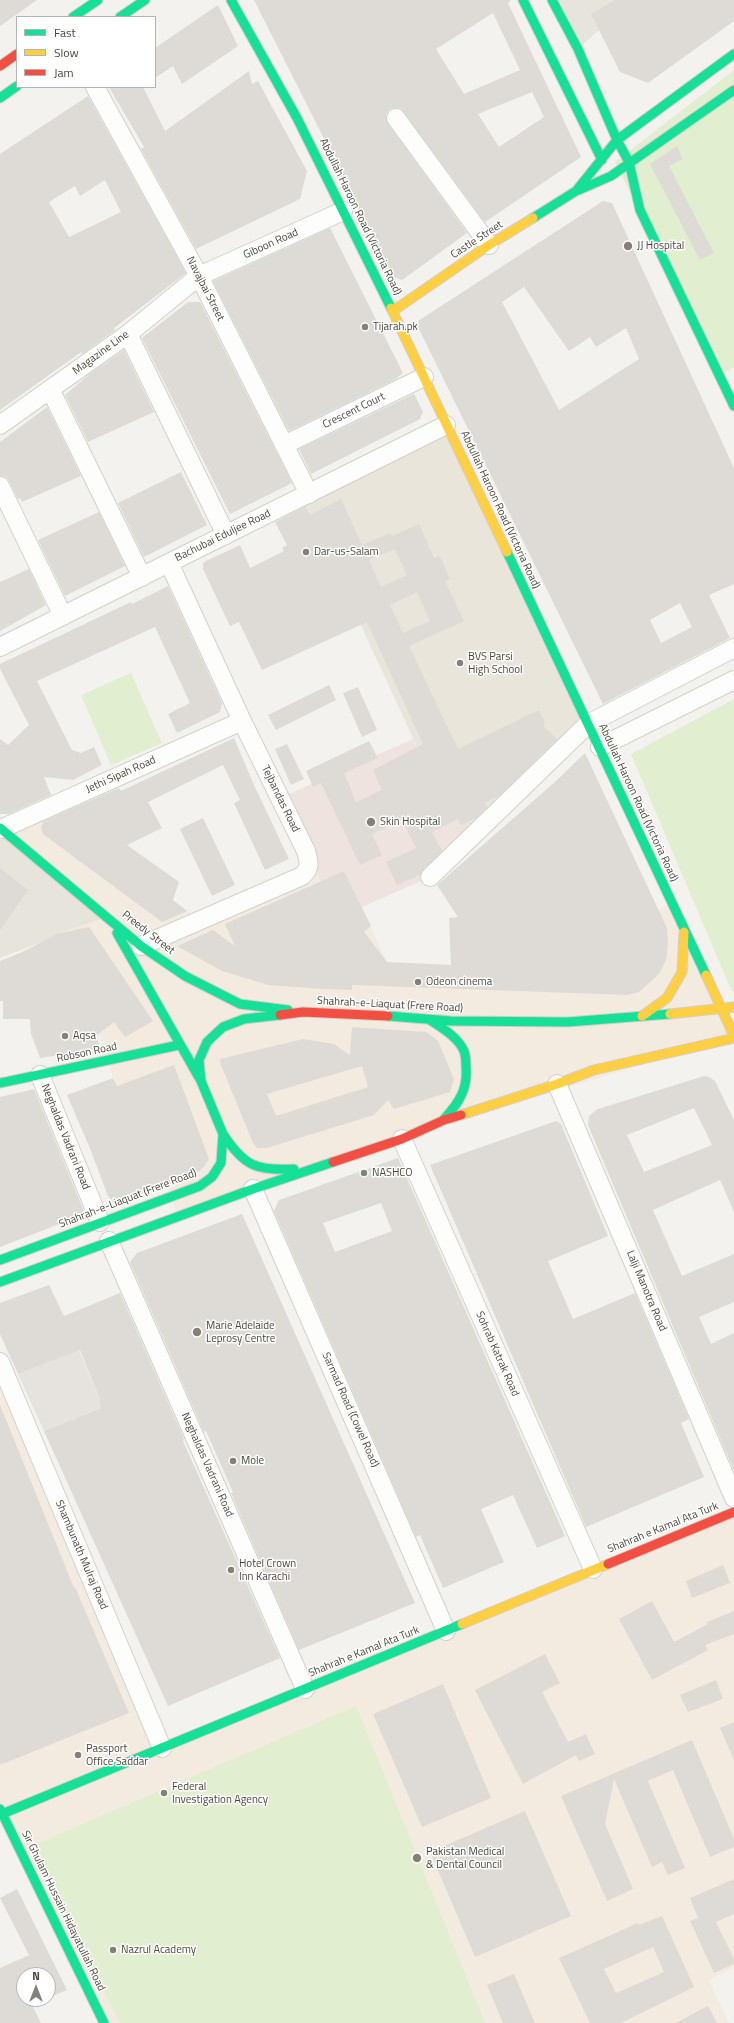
<!DOCTYPE html>
<style>
body{margin:0}
#map{position:relative;width:734px;height:2023px;overflow:hidden;background:#f4f2ee;font-family:"Titillium Web",sans-serif}
canvas{display:block}
.legend{position:absolute;left:16px;top:16px;width:140px;height:72px;box-sizing:border-box;background:#fff;border:1px solid #b7b4b0;margin:0;padding:5px 7px;list-style:none;font-size:12px;color:#4b4439}
.legend li{display:flex;align-items:center;gap:8px;height:20px}
.legend b{width:20px;border:1px solid #b7b4b0}
.north{position:absolute;left:16px;top:1967px;width:40px;height:40px;box-sizing:border-box;background:#fff;border:1px solid #b7b4b0;border-radius:50%;rotate:0deg;font-size:11px;font-weight:700;line-height:16px;text-align:center;color:#4b4439}
.north::after{content:'';display:block;margin:auto;width:14px;height:18px;background:#868178;clip-path:polygon(50% 0,100% 100%,50% 72%,0 100%)}
</style>
<div id="map">
<canvas width="734" height="2023"></canvas>
<ul class="legend">
<li><b style="height:5px;background:#16e098"></b>Fast</li>
<li><b style="height:5px;background:#ffcf43"></b>Slow</li>
<li><b style="height:5px;background:#f24e42"></b>Jam</li>
</ul>
<div class="north">N</div>
</div>
<script>
const context = document.querySelector('canvas').getContext('2d');
context.lineJoin = 'round';
function paint(path, color) { context.fillStyle = color; context.fill(path, 'evenodd'); }
function strokePath(path, color, width, dash) { context.strokeStyle = color; context.lineWidth = width; context.lineCap = dash ? 'butt' : 'round'; context.setLineDash(dash || []); context.stroke(path); }
function write(font, color, halo, rows, align = 'center') {
  context.font = font + ' "Titillium Web",sans-serif'; context.lineWidth = 3; context.setLineDash([]); context.textBaseline = 'middle'; context.strokeStyle = halo; context.fillStyle = color; for (const [text, x, y, turn = 0] of rows) {
    context.save(); context.translate(x, y); context.rotate((+turn || 0) * Math.PI / 180); context.textAlign = isNaN(turn) ? turn : align; if (halo) context.strokeText(text, 0, 0); context.fillText(text, 0, 0); context.restore();
  }
}
paint(new Path2D(`
 M553,0H632L578,49Z
 M0,828L108,917L0,958Z`), '#e7e4dc');
paint(new Path2D(`
 M76,795L111,859L202,920L337,856L387,962L527,968L604,937L672,903L734,1036L402,1139L178,1216L145,1127L135,1130L113,1078L96,1028L64,1015L19,953L56,934L107,917L1,829Z
 M0,1362L162,1748L734,1512V1968L709,1980L729,2023H104L0,1807Z`), '#f3ebdf');
paint(new Path2D(`
 M446,425L588,724L463,847L302,497Z`), '#eae5da');
paint(new Path2D(`
 M413,739L463,847L430,877L362,907L344,872L321,882L280,798Z`), '#eee3df');
paint(new Path2D(`
 M734,70V367L720,376L615,162Z
 M131,673L162,743L111,765L81,695Z
 M734,699V991L732,992L631,754Z
 M356,1706L485,2023H120L34,1845Z`), '#e1eecf');
paint(new Path2D(`
 M79,1350L103,1407L44,1431L18,1374Z`), '#e6e3df');
paint(new Path2D(`
 M0,0H37L0,26Z
 M254,0H511L508,3L581,157L485,222L404,112L400,108L390,109L386,114L388,124L467,233L402,280L394,277ZM493,13L520,70L464,94L436,49ZM532,92L544,117L499,147L478,114Z
 M615,0H734V21L648,83L620,72L591,14Z
 M218,5L238,46L182,84L173,66L155,78V48Z
 M249,71L252,84L258,81L307,171L300,199L196,249L141,149L144,147L109,87H143L165,131Z
 M88,96L186,273L114,328L115,330L82,354L81,352L0,410V154ZM105,180L121,212L69,237L49,202L75,186L80,196Z
 M677,146L683,159L669,166L714,253L700,260L650,164Z
 M603,201L612,203L734,468V584L709,595L730,638L603,704L418,327V321ZM524,287L569,351L590,337L596,347L626,328L639,359L559,410L502,302ZM680,603L692,627L661,643L650,620Z
 M330,228L403,373L396,379L289,431L213,281Z
 M188,302H200L292,483L230,514L142,338Z
 M124,350L154,412L88,442L65,395L91,373Z
 M414,394L423,412L420,419L311,474L299,449Z
 M47,407L81,476L22,502L20,498L18,499L9,481L6,477L0,476V442Z
 M181,472L207,525L144,557L118,503Z
 M341,499L362,545L390,533L392,536L419,524L434,558L440,556L450,579L445,581L464,621L409,646L458,749L539,710L545,723L543,726L557,739L499,796L485,802L487,807L476,818L461,825L458,819L432,832L442,851L420,875L397,885L386,862L416,848L402,820L372,834L382,855L360,865L321,783L313,787L306,771L369,741L378,758L344,773L356,802L382,790L373,770L423,744L367,622L262,670L239,622L230,626L203,569V563L206,561L240,545L250,568L284,551L282,548L287,545L275,522L306,506L310,515ZM395,549L407,575L381,587L369,560ZM417,592L430,621L403,633L390,605Z
 M99,512L125,566L65,596L38,540Z
 M29,569L46,605L0,631V582Z
 M168,586L222,703L220,712L177,733L168,714L190,703L155,627L37,681L72,750L81,753L94,747L102,765L73,780L44,777L51,795L9,814H0V739L8,745L29,725L0,669V664L131,602L132,604Z
 M329,685L336,700L276,730L268,715Z
 M358,687L377,730L362,737L343,693Z
 M234,738L254,785L289,859L265,870L234,803L240,800L223,765L148,802L162,828L127,845L179,882L173,900L187,911L162,922L43,834L41,827L44,821L119,788L121,791Z
 M287,744L304,779L291,785L275,749Z
 M585,753L667,928L668,944L666,960L659,974L639,992L627,995L352,985V990L323,989L268,985L222,971L177,946L213,930L235,946L225,924L344,871L371,926L364,932L387,962L451,965L449,918L458,917L437,885L555,782Z
 M203,818L235,885L212,896L180,829Z
 M0,868L28,890L0,930Z
 M89,927L153,1021L125,1037L114,1022L97,1035L100,1049L40,1058L31,1034L30,1019H3V1001H0V961L25,951L56,934Z
 M352,1027L426,1032L438,1041L454,1079L450,1092L394,1109L388,1100L374,1115L267,1148H257L253,1143L221,1065L220,1059L303,1039L334,1044L350,1055ZM362,1066L368,1087L276,1116L267,1094Z
 M174,1065L209,1159L203,1168L194,1175L120,1202H113L108,1196L89,1146L67,1095L113,1078L117,1086Z
 M704,1076L709,1077L715,1081L734,1120V1212L720,1180L653,1210L682,1276L734,1254V1302L699,1317L711,1344L734,1333V1471L588,1125L589,1116L598,1109ZM694,1108L712,1145L644,1172L627,1135Z
 M34,1089L85,1214L0,1247V1097Z
 M556,1121L561,1124L608,1236L548,1261L573,1319L635,1293L689,1419L681,1423L704,1477L586,1527L430,1165Z
 M398,1158L565,1536L537,1548L513,1495L481,1509L504,1562L443,1588L420,1535L416,1537L274,1211L279,1200ZM381,1203L392,1231L335,1252L323,1223Z
 M242,1214L415,1603L299,1650L231,1493L233,1492L206,1431L204,1432L130,1262L137,1253Z
 M49,1285L64,1316L120,1293L184,1439L183,1441L280,1658L168,1706L44,1431L101,1408L99,1397L80,1350L18,1374L0,1334V1303Z
 M0,1405L74,1588L75,1587L129,1713L0,1765Z
 M723,1565L730,1583L692,1598L686,1581Z
 M652,1601L674,1642L708,1624L707,1622L734,1611V1634L705,1645L708,1650L652,1680L619,1619Z
 M545,1654L560,1683L542,1692L568,1742L586,1734L595,1754L579,1761L576,1755L523,1784L475,1690Z
 M716,1680L723,1699L688,1712L680,1695Z
 M443,1684L491,1798L422,1827L373,1714Z
 M734,1722V1760L720,1728Z
 M692,1740L734,1839V1847L710,1857L673,1770L648,1781L685,1868L668,1875L662,1862L652,1867L614,1779L605,1824L633,1889L607,1901L561,1796Z
 M525,1811L571,1916L475,1957L430,1852Z
 M734,1879V1914L716,1922L734,1959V1964L714,1973L690,1921L698,1918L690,1898Z
 M17,1889L67,1990L48,1998V1975H24V1999H29L41,2023H0V1968L29,1955L0,1898Z
 M662,1916L694,1987L621,2023H590L559,1958L638,1923L639,1925ZM653,1947L664,1972L616,1993L604,1969Z
 M514,1974L535,2023H503L487,1985Z
 M708,2006L717,2023H676L698,2011Z`), '#dedbd6');
const street = new Path2D(`
 M95,87L199,276L309,494
 M396,118L489,245
 M128,334L226,535
 M50,389L142,577
 M0,425L128,334L199,276L343,211
 M284,445L424,377
 M0,486L63,616
 M0,647L446,425
 M600,747L734,680
 M1,829L242,721
 M430,877L588,724L734,648
 M141,946L302,876C311,868 309,862 306,851L242,721L169,563
 M40,1075L100,1222
 M557,1084L734,1498
 M402,1139L593,1569
 M253,1189L446,1631
 M109,1241L305,1689
 M0,1362L162,1748`);
const fast = new Path2D(`
 M231,0L297,118L391,308
 M523,0L602,160
 M552,0L578,49L617,140L629,162L640,210L734,406
 M73,17L98,0
 M120,17L145,0
 M0,98L17,86
 M579,190L611,176L734,90
 M533,218L576,191L617,140L734,54
 M507,552L706,975
 M0,828L141,946L185,976L240,1004L288,1010
 M117,933L201,1081
 M388,1016L451,1021L568,1022L670,1014
 M430,1020C442,1028 458,1037 464,1051C466,1056 466,1062 466,1067C468,1089 459,1103 444,1119
 M0,1083L179,1045
 M223,1134C244,1166 256,1171 294,1169
 M0,1260L200,1186L212,1177L221,1163L223,1134L201,1081L199,1060L207,1042L223,1027L244,1019L280,1015
 M0,1282L253,1189L333,1162
 M0,1809L104,2023
 M2,1814L462,1624`);
const slow = new Path2D(`
 M391,308L507,552
 M393,311L489,245L533,218
 M706,975L734,1036
 M670,1014L734,1007
 M642,1016L667,998L682,972L684,932
 M461,1115L557,1084L594,1070L734,1038
 M462,1624L608,1564`);
const jam = new Path2D(`
 M0,66L17,54
 M280,1015L303,1012L388,1016
 M333,1162L402,1139L444,1120L461,1115
 M608,1564L734,1512`);
strokePath(street, '#d2d0cb', 20);
strokePath(fast, '#d3cfc5', 11);
strokePath(slow, '#d3cfc5', 11);
strokePath(jam, '#d3cfc5', 11);
strokePath(street, '#fdfdfc', 18);
strokePath(fast, '#16e098', 9);
strokePath(slow, '#ffcf43', 9);
strokePath(jam, '#f24e42', 9);
for (const [x, y, r, color] of [
 [628,246,5,"#868178"],
 [365,327,4,"#868178"],
 [306,552,4,"#868178"],
 [460,663,4,"#868178"],
 [371,822,5,"#868178"],
 [418,982,4,"#868178"],
 [65,1036,4,"#868178"],
 [364,1173,4,"#868178"],
 [197,1332,5,"#868178"],
 [233,1461,4,"#868178"],
 [231,1570,4,"#868178"],
 [78,1755,4,"#868178"],
 [164,1793,4,"#868178"],
 [417,1858,5,"#868178"],
 [113,1950,4,"#868178"]
]) { const dot = new Path2D(); dot.arc(x, y, r, 0, 2 * Math.PI); context.fillStyle = color; context.fill(dot); strokePath(dot, '#fff', 1.5); }
write('11px', '#4b4439', '#fff', [
 ["Abdullah Haroon Road (Victoria Road)",360,217,64],
 ["Castle Street",477,240,-33],
 ["Giboon Road",271,244,-24],
 ["Navajbai Street",205,289,63],
 ["Magazine Line",101,353,-36],
 ["Crescent Court",354,411,-26],
 ["Abdullah Haroon Road (Victoria Road)",500,510,65],
 ["Bachubai Eduljee Road",223,536,-26],
 ["Jethi Sipah Road",121,775,-24],
 ["Tejbandas Road",280,799,64],
 ["Abdullah Haroon Road (Victoria Road)",638,803,65],
 ["Preedy Street",148,933,38],
 ["Shahrah-e-Liaquat (Frere Road)",390,1005,3],
 ["Robson Road",87,1053,-12],
 ["Neghaldas Vadrani Road",65,1137,68],
 ["Shahrah-e-Liaquat (Frere Road)",128,1199,-21],
 ["Lalji Manotra Road",646,1291,67],
 ["Sohrab Katrak Road",497,1354,66],
 ["Sarmad Road (Cowel Road)",350,1410,66],
 ["Neghaldas Vadrani Road",207,1465,66],
 ["Shahrah e Kamal Ata Turk",663,1528,-22],
 ["Shambunath Mulraj Road",81,1555,67],
 ["Shahrah e Kamal Ata Turk",364,1652,-22],
 ["Sir Ghulam Hussain Hidayatullah Road",63,1911,64]
]);
write('11px', '#4b4439', '#fff', [
 ["JJ Hospital",637,246],
 ["Tijarah.pk",373,327],
 ["Dar-us-Salam",314,552],
 ["BVS Parsi",468,657],
 ["High School",468,670],
 ["Skin Hospital",380,822],
 ["Odeon cinema",426,982],
 ["Aqsa",73,1036],
 ["NASHCO",372,1173],
 ["Marie Adelaide",206,1326],
 ["Leprosy Centre",206,1339],
 ["Mole",241,1461],
 ["Hotel Crown",239,1564],
 ["Inn Karachi",239,1577],
 ["Passport",86,1749],
 ["Office Saddar",86,1762],
 ["Federal",172,1787],
 ["Investigation Agency",172,1800],
 ["Pakistan Medical",426,1852],
 ["& Dental Council",426,1865],
 ["Nazrul Academy",121,1950]
], 'left');
</script>
